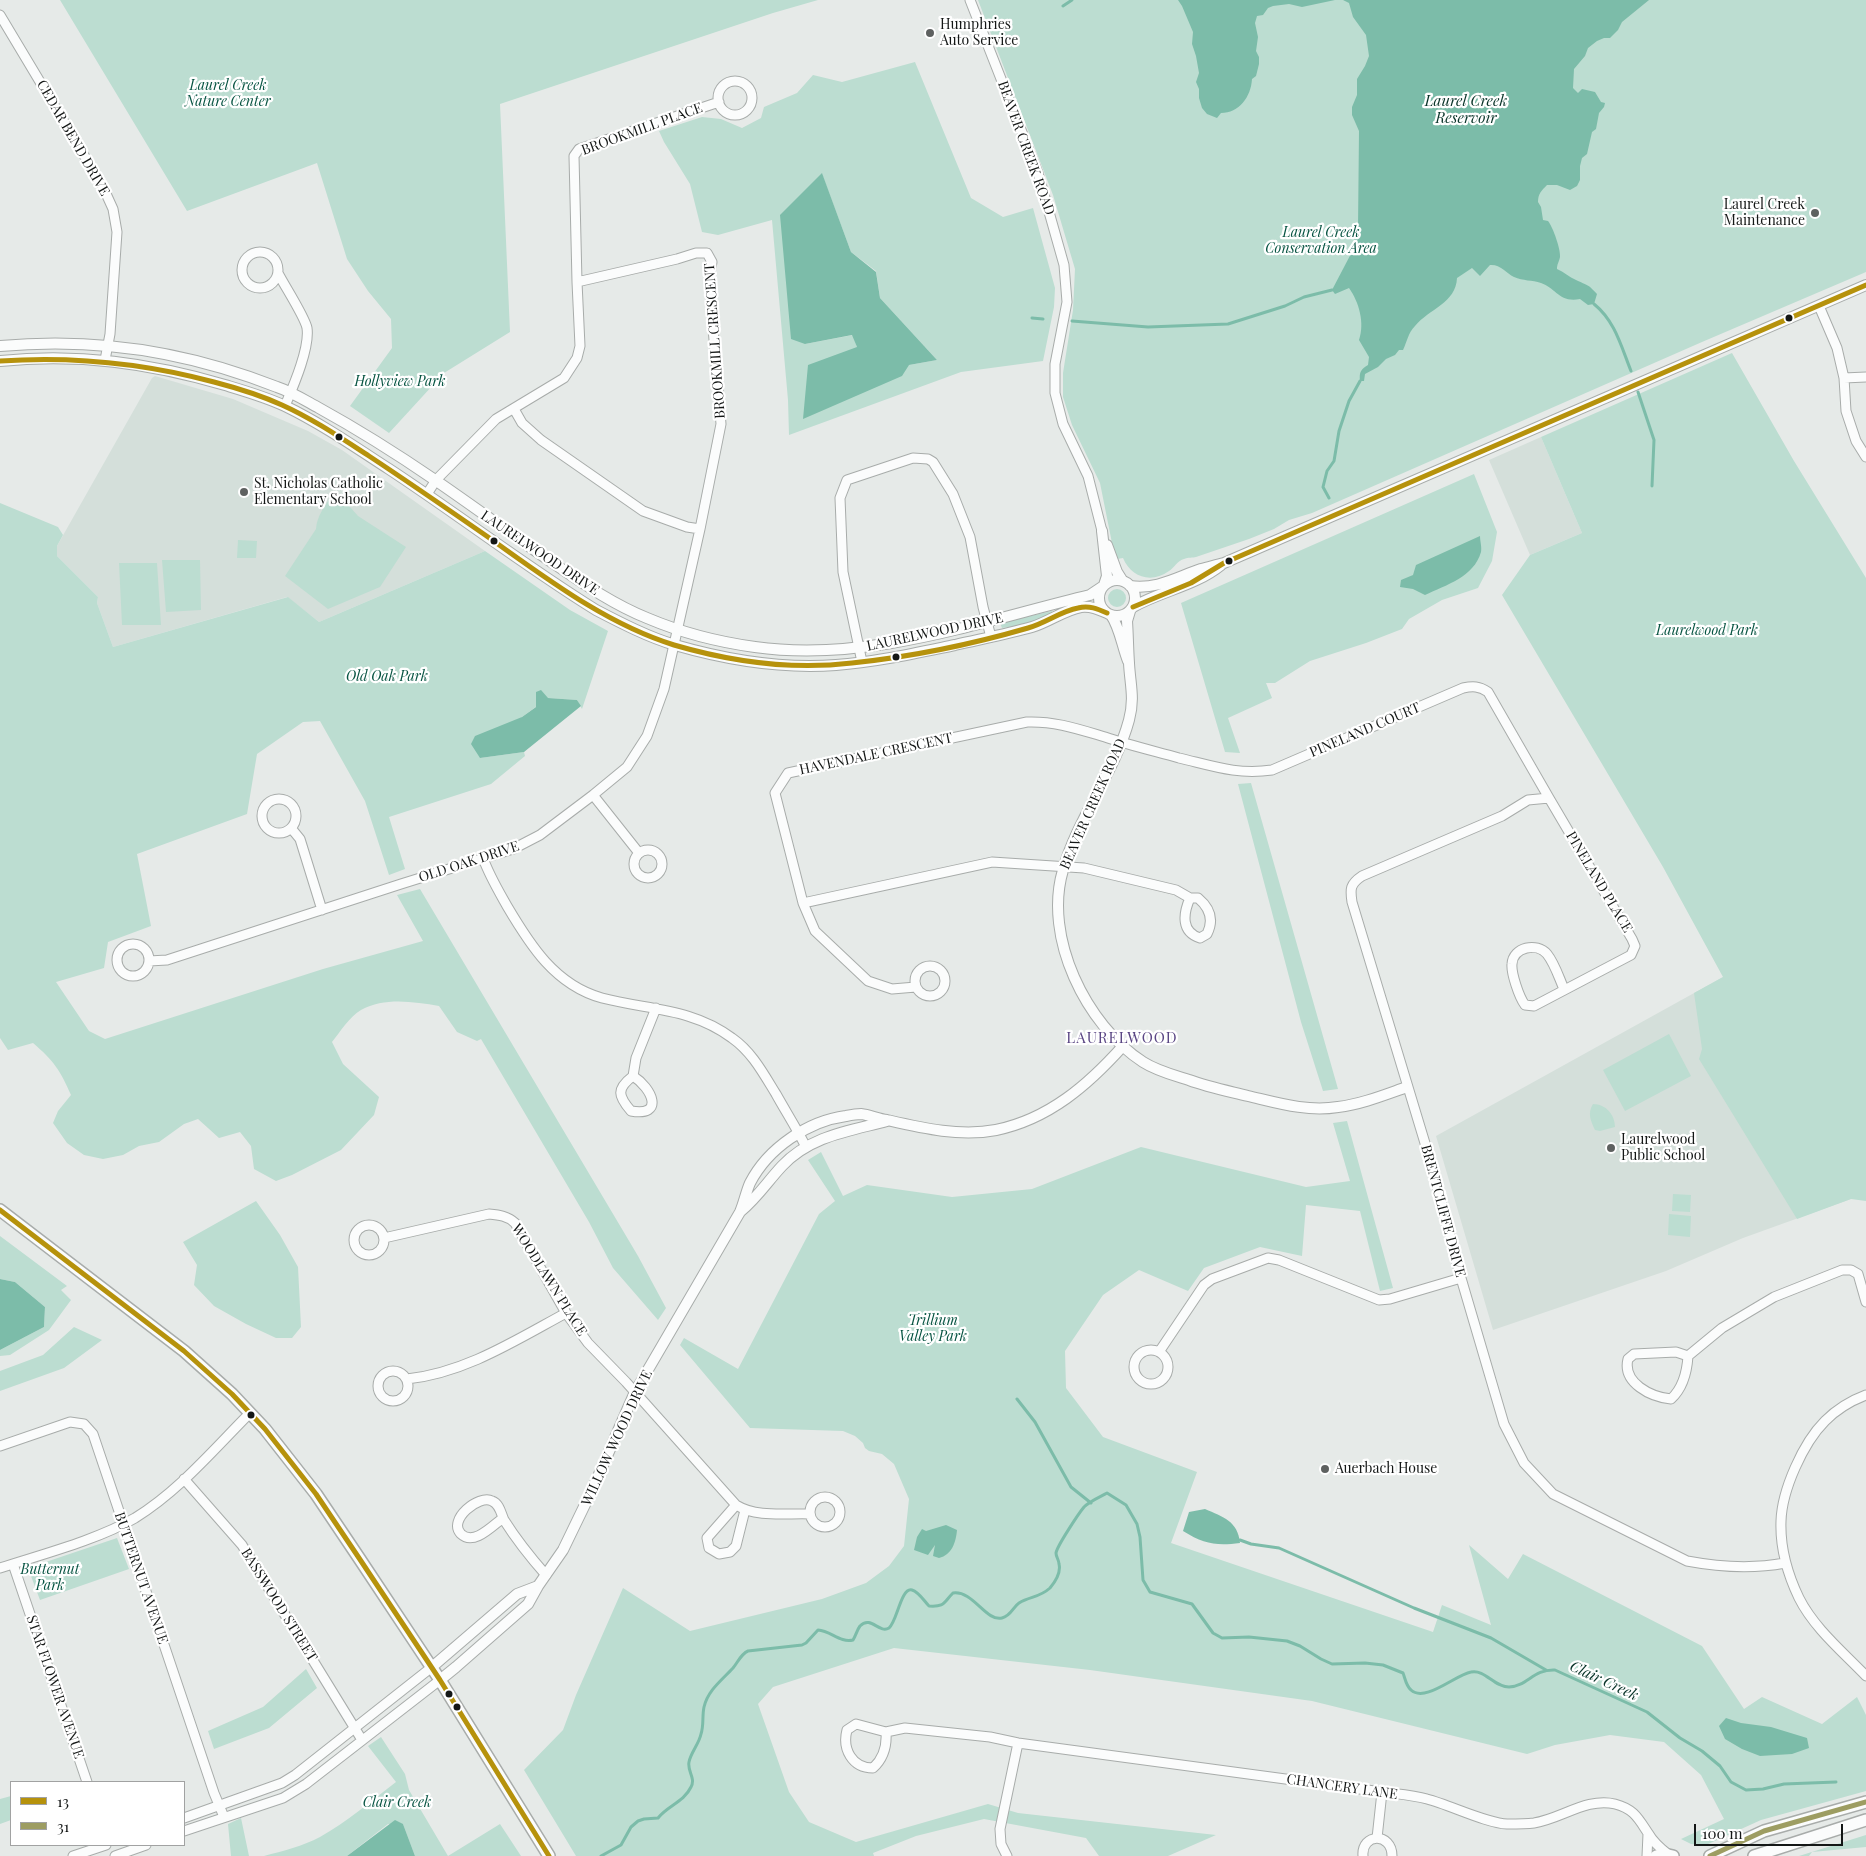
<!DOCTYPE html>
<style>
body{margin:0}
#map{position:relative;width:1866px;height:1856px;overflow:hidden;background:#e6eae8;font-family:"Playfair Display",serif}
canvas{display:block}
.legend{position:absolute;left:10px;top:1781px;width:175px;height:65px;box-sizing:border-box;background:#fff;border:1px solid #a1a2a2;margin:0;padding:6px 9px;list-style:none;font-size:15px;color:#141716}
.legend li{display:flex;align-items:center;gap:10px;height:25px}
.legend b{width:25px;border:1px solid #a1a2a2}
.scale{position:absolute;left:1694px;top:1824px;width:149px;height:22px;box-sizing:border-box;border:2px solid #141716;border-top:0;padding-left:6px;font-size:15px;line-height:18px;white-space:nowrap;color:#141716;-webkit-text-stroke:4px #fff;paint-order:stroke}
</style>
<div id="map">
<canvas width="1866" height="1856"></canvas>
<ul class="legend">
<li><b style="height:6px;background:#b6920c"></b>13</li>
<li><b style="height:6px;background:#9d9d62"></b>31</li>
</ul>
<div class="scale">100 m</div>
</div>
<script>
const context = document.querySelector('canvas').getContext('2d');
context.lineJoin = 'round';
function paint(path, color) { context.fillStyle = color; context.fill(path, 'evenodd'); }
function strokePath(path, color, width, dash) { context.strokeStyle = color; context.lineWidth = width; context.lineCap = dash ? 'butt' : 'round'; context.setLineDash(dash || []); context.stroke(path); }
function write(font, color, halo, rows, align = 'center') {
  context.font = font + ' "Playfair Display",serif'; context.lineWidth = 4.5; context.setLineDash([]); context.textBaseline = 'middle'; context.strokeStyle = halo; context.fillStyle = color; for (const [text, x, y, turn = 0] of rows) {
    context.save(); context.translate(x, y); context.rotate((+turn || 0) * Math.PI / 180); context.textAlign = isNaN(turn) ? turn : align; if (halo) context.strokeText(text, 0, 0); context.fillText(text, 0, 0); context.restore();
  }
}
paint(new Path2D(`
 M155,376L233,399L308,431L342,450L485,551L319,622L287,597L113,647L97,603L98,597L57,556V546L152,378Z
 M1541,437L1582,533L1530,555L1489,460Z
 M1723,977L1851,1199L1743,1238L1666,1271L1493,1330L1436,1136Z`), '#d4dfda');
paint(new Path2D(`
 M60,0H818L773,13L500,104L510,332L444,373L389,433L350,406L392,348L391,319L368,291L347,259L317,163L187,211Z
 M978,0H1866V272L1702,342L1312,513L1289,520L1274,529L1249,539L1196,557C1193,558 1188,557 1184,559C1178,560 1174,568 1169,571C1151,584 1131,577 1123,558L1117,559L1112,543L1100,483L1072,425L1063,397V373L1073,310L1075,269L1053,195Z
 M915,62L971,198L1003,217L1033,208L1055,288L1054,307L1043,361L961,372L789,435L788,400L772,220L718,235L702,232L690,184L664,142L659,131L702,117L721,119L742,128L761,118L764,107L797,93L813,75L842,82ZM822,174L851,252L876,271L880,298L937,360L909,365L857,347L853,335L805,344Z
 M1732,353L1794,461L1866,578V1201L1851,1199L1797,1219L1699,1059L1702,1049L1694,993L1723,977L1663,867L1502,595L1530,555L1582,533L1541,437Z
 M1474,474L1497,532L1492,561L1478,588L1442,600L1409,619L1402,629L1366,643L1310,661L1275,683H1266L1272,698L1228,718L1240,753L1225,752L1181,603Z
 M332,496L350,507L358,516L406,547L380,587L328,609L285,576L316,529C317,516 324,507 332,496Z
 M0,503L58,527L63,535L57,546V556L98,597L97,603L113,647L288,597L319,622L485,551L570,610L608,631L582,709L577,700L548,698L522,717L480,758L524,752L525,756L491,784L389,817L405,869L389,875L365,801L320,721L303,722L257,754L247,814L137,854L151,926L108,942L104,968L56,982L89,1031L105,1039L323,969L423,941L397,895L420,889L638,1256L666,1308L658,1320L613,1268L589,1222L481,1039L477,1041L457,1032L439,1006C414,1002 385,997 361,1010C350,1016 340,1032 332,1042L343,1064L379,1097L374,1115L341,1150L292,1175L276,1181L254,1169L251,1146L240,1132L219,1138L198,1119L184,1124L159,1142L139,1146L123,1155L103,1159L84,1155L67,1143L53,1123L58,1111L71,1095C60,1070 54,1061 33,1043L8,1050L0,1038Z
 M238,540L257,541L256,558H237Z
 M162,560H200L201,610L166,612Z
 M119,563H157L161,625H122Z
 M1108 598a9 9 0 1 1 18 0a9 9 0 1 1-18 0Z
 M1052,611L1053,615L1022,625L1002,628L1000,623Z
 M1251,783L1338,1089L1323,1091L1301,1022L1238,784Z
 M1669,1034L1691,1076L1625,1111L1603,1070Z
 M1593,1104C1606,1104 1615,1115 1615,1127L1600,1131L1595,1130C1591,1121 1587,1114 1593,1104Z
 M1347,1121L1393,1288L1380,1291L1360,1211L1306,1205L1302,1256L1260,1247L1204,1268L1188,1291L1139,1270L1103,1295L1065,1351L1066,1388L1103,1437L1197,1472L1171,1543L1433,1632L1442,1605L1491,1625L1469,1545L1508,1579L1523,1554L1702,1646L1744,1709L1762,1697L1822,1724L1857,1697L1866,1715V1791L1761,1820L1706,1845L1691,1844L1681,1839L1724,1819L1701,1775L1664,1742L1610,1735L1555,1745L1527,1754L1312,1701L1090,1670L894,1648L773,1687L758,1704L789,1792L809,1822L856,1842L988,1804L1018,1813L1216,1835L1168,1856H1099L1086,1838L984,1819L916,1836L873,1853L874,1856H576L524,1770L563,1730L576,1695L623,1588L690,1631L822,1599L866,1583L889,1566L904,1546L909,1499L894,1464L882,1454L869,1451L865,1448L863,1443L855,1436L843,1431L750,1428L680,1345L684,1338L738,1369L819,1214L835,1201L808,1160L821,1152L843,1196L867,1185L952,1197L1032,1189L1141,1147L1306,1187L1350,1181L1333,1123Z
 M1673,1194L1691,1195L1690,1212L1672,1211Z
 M256,1201L280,1235L298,1267L301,1327L292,1338H276L246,1324L214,1306L194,1285L197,1265L183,1242Z
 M1669,1214L1691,1216L1690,1237L1668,1235Z
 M0,1236L67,1286L61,1290L71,1300L49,1330L10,1355L0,1356V1350L44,1327L45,1307L15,1282L0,1279Z
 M74,1327L102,1340L64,1368L0,1391V1371L43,1355Z
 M117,1538L129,1569L40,1600L28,1568Z
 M306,1669L317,1688L269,1728L214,1749L208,1731L263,1707Z
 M381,1737L405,1774L409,1790L448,1856L500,1824L521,1856H415L403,1824H388L347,1856H264C283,1851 303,1846 320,1837C347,1822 371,1801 396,1782L368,1746Z
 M11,1796V1820L0,1824V1799Z
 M241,1818L249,1856H231L228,1824Z
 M1866,1835V1847L1812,1852L1809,1856H1799Z`), '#bcddd1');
paint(new Path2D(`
 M1178,0H1335L1302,7L1289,4L1273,6L1268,8L1263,15L1257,16L1255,23L1258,37L1256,51L1259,57V64L1256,76L1252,79C1251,97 1239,113 1221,113L1217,118L1207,114L1202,108L1199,98V89L1196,82L1199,73L1196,56L1192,44L1193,32L1182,6Z
 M1343,0H1649L1622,22L1618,30L1610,38H1604L1597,41L1588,48L1585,56L1574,69L1573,88L1578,93L1582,89L1595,92L1601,102L1605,103L1604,107L1599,113L1596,129L1592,132L1587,154L1582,158L1580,166V180L1577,186L1570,190L1557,185H1547C1541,191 1538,194 1538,202L1541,207L1543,220L1548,221C1553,227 1561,250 1560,257C1559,262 1557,264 1557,269C1564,272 1569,277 1576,280C1588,286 1587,283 1597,294L1594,304L1588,305L1580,299C1559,303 1556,288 1541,283C1532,280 1523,281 1514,277C1506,273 1500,264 1490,265L1480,276L1472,268L1457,278C1456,303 1429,309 1415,326C1408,333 1407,342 1403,350H1399L1395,355L1386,359L1378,367L1365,374L1364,381H1360C1359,372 1361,369 1368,365L1369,357L1359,340C1365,323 1359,302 1349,288L1335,294L1332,290L1354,248L1355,233L1358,228L1359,131L1352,115V107L1357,95V79L1365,66L1369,56L1366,35L1353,17L1349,3Z
 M822,173L851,252L876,272L880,298L937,360L909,365L902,376L803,419L808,365L857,347L852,335L805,344L791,339L780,215Z
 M1480,536C1480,541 1482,547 1481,552C1474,577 1446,585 1425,595L1413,589L1400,587L1401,580L1413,575L1416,565Z
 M541,690L548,698L577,700L581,706L524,752L480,758L471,744L475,736L522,717L536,707V692Z
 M0,1279L15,1282L45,1307L44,1327L0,1350Z
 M1205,1509C1223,1517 1238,1521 1240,1543C1216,1546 1204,1544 1183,1531L1189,1512Z
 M946,1525L957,1530C956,1542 952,1555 939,1558L933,1556L935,1545L928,1555L914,1550L917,1537L922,1529L926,1531Z
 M1726,1718L1741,1723L1771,1727L1807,1738L1809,1748L1792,1754L1760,1756L1742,1749L1725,1739L1719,1726Z
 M395,1820L403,1824L415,1856H347Z`), '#7cbca9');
strokePath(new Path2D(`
 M1063,6L1072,0
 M1594,304C1615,321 1621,346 1631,371
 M1032,318L1043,319
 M1072,321L1148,327L1228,324L1285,306L1304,297L1332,290
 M1638,392L1654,440L1652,486
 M1329,498L1323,487L1327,471L1334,461L1339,431L1349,401L1360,381
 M1017,1399L1035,1422L1071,1487L1091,1503
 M1240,1540L1251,1544L1279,1548L1414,1608L1491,1638L1546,1670
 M601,1856L621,1845L631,1827L638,1821L644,1819L658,1818C667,1806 684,1802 691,1787C696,1778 687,1771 689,1762C691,1752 699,1744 701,1734C704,1725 702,1716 704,1707C708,1690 722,1680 733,1668C738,1662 741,1654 748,1651L802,1645L806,1643L818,1630C831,1631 840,1643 853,1640C856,1635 857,1630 860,1626C871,1615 879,1634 889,1628C897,1622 901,1587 912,1590C919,1592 924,1601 929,1606C945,1607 943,1603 953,1593C973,1590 986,1622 1002,1618C1011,1616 1013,1607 1019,1603C1030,1596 1039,1598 1050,1588C1055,1582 1061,1572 1059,1564C1059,1560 1056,1557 1056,1553C1057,1546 1079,1513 1084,1507C1090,1501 1100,1497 1107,1493L1126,1505L1137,1524L1140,1537L1143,1580L1150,1592L1192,1604L1213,1633L1222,1638L1249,1637L1287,1641L1300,1646L1321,1659L1332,1664L1365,1663L1383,1665L1403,1673C1405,1678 1406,1686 1411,1690C1425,1703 1455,1675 1471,1672C1485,1669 1494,1687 1509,1687C1528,1686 1533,1669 1555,1670L1647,1712L1680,1738L1702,1751L1720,1766L1731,1782L1746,1790L1763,1789L1784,1784L1836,1782`), '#7cbca9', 3);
const minor = new Path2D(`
 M970,0L1038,173L1064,265L1067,302L1055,364V393L1063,424L1088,476L1102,531
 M0,15L103,187L113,209L117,232L110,334L105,360
 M718 98a17 17 0 1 1 34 0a17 17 0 1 1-34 0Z
 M242 270a18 18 0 1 1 36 0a18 18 0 1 1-36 0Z
 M278,273C284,285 305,317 307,328C310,348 293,387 285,406
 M577,282L574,156L579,149L719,102
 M1819,306L1837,348L1844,378L1846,411L1856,441L1866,457
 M1844,378L1866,377
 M514,409L522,423L541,440L643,511L687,527L700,529
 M862,662L843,572L840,498L847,480L913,458L928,459L933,462L953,494L970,537L983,607L991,637
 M593,795L639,853
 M1549,798L1528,800L1502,816L1362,876C1350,884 1350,889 1352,902L1431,1163L1461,1278L1504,1424L1524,1463L1553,1494L1687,1561C1719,1567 1753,1569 1785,1563
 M262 816a17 17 0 1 1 34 0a17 17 0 1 1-34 0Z
 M291,828L300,839L322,910
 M634 864a14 14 0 1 1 28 0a14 14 0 1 1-28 0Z
 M483,858C489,875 498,890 507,906C530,945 555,985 602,998C648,1010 692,1008 732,1038C752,1052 763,1073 776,1094C786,1112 797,1129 806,1147
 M803,903L992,862L1084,868L1176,890L1190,898C1183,914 1181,932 1200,938L1207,934C1214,920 1210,908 1198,898H1190
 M117 960a16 16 0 1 1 32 0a16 16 0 1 1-32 0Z
 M149,961L167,960L401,884L513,849L540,835L593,795L627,767L647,736L664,689L700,529L721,424L709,280L712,262L707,253H696L677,259L577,282L580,346L577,358L564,378L496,419L436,480L427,494
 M915 981a15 15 0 1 1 30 0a15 15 0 1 1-30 0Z
 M916,987L892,989L868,981L815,931L803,903L775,793L788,773L1027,722C1055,721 1078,729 1105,737C1129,745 1154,751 1179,758C1213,766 1237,775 1272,770L1463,688C1473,686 1479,686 1488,692L1549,798L1632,939L1635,946L1631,955L1534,1006L1525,1005C1519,997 1511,973 1512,964C1513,947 1537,942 1547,954C1555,964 1559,978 1564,989
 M633,1076C652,1088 665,1117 631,1111C618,1096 616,1089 633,1076Z
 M633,1076L636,1058L656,1008
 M354 1240a15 15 0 1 1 30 0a15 15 0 1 1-30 0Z
 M384,1238L489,1214C499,1215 508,1216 515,1223L566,1313L588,1343L626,1382L736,1505C757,1518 786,1513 810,1514
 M1134 1367a17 17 0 1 1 34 0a17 17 0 1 1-34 0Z
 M1159,1352L1204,1285L1212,1279L1268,1258L1279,1260L1379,1300L1390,1299L1461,1278
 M1688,1356L1676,1352L1634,1354L1628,1359C1622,1383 1651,1397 1671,1399C1683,1388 1687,1372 1688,1356L1722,1328L1774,1297L1842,1270H1851L1858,1274L1866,1302
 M378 1386a15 15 0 1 1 30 0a15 15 0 1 1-30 0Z
 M407,1379C465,1373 516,1340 566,1313
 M1866,1395C1850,1401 1837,1409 1825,1421C1803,1443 1782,1490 1781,1521C1780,1547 1788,1575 1799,1598C1814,1628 1843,1652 1866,1676
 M0,1446L70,1422L84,1424L93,1434L214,1793L224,1817
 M184,1479L242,1545L362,1740
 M810 1512a15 15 0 1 1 30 0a15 15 0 1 1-30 0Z
 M736,1505L707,1538L709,1548L719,1554L730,1552L736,1546L745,1510
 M503,1518C492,1526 474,1546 461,1534C447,1520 479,1494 492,1501C500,1504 501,1514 504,1520C516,1539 531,1558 546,1575
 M13,1564L87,1782
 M0,1568C43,1554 97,1540 135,1518C179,1491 214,1449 250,1413
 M886,1732C887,1746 884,1758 873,1768C852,1768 842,1749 847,1730L856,1724L886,1732L905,1728L990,1737L1018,1743L1382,1792C1397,1794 1413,1795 1427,1799C1450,1805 1486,1823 1507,1824C1516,1824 1526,1824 1534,1823C1561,1819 1587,1797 1615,1804C1634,1809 1638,1818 1648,1833C1653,1842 1661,1849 1669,1855
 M184,1818L282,1783L295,1775L432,1667
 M184,1831L283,1798L306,1784L440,1680
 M1377,1838L1382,1792
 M73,1856L106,1845
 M115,1856L146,1845
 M1007,1856L1001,1844L1000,1829L1018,1743
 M1363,1856C1361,1833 1392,1832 1392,1856
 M1647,1856L1648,1834`);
const tertiary = new Path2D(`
 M0,346C95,337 189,352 277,387C292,392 306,401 319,408C359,430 397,454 435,480C473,506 511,534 550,561C581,582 612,604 647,618C680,632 718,642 755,647C869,663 981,621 1090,595L1102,587
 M0,361C78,353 150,363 225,385C245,391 266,397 285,406C322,424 355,447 389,469C459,515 525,566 596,610C621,623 648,637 675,645C727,660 782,669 836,665C876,662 916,653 955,645C981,639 1007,634 1032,627C1049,622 1064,610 1081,607C1091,606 1098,609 1107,613
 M1102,531L1107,576L1104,585
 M1107,545L1117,572L1122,580
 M1099 598a18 18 0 1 1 36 0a18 18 0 1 1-36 0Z
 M1130,586C1157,590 1177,577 1201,569C1209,567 1216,565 1224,563L1866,285
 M1133,607C1161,591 1195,586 1221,565
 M1130,611L1127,621C1128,636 1128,649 1129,663C1130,684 1135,698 1129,720C1115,772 1078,817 1063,870C1043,937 1086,1025 1143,1062C1157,1071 1173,1075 1189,1080C1208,1087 1228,1091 1248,1096C1278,1103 1307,1112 1338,1107C1362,1104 1384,1095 1407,1087
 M1111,615C1120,628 1122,646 1128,661
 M740,1212C758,1197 767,1182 782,1166C810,1136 849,1131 887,1121
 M432,1667L517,1594L538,1586
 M440,1680L456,1667L528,1604L538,1586L563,1550L593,1488L635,1392L740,1212C744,1203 746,1192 750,1183C768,1148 808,1121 846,1116C851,1115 856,1114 861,1114C870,1115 878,1119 887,1120C922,1128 960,1137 996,1130C1049,1119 1088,1085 1123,1046`);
const secondary = new Path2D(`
 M0,1210L184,1351L232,1394L265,1429L316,1494L359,1558L440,1680L549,1856
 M1656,1856L1664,1854L1673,1856
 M1710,1856L1764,1831L1866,1802
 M1754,1856L1866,1820`);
strokePath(minor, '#a8acaa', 11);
strokePath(tertiary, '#a8acaa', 12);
strokePath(secondary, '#a8acaa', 14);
strokePath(minor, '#fbfcfc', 9);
strokePath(tertiary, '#fbfcfc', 10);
strokePath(secondary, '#fbfcfc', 11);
strokePath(new Path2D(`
 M0,361C73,356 143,363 214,382C237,388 260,395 282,405C313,419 341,438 369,456C410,483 449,510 488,537C546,578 606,624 674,645C732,662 793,670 852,663C909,657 973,644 1028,628C1046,623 1061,611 1078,608C1089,605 1098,609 1107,613
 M1133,607L1191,583L1224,563L1866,285
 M0,1210L184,1351L232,1394L265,1429L316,1494L359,1558L440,1680L549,1856`), '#b6920c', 5);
strokePath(new Path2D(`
 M1710,1856L1764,1831L1866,1802`), '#9d9d62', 5);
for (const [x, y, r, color] of [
 [930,33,5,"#5e6160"],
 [1815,213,5,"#5e6160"],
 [1789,318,4.5,"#141716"],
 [339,437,4.5,"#141716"],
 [244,492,5,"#5e6160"],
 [494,541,4.5,"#141716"],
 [1229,561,4.5,"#141716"],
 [896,657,4.5,"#141716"],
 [1611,1148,5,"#5e6160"],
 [251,1415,4.5,"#141716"],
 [1325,1469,5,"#5e6160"],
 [449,1694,4.5,"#141716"],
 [457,1707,4.5,"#141716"]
]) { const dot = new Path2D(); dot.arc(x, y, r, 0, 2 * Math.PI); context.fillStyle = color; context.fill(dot); strokePath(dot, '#fff', 2); }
write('14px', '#141716', '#fff', [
 ["Humphries",940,25],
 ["Auto Service",940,41],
 ["Laurel Creek",1805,205,"right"],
 ["Maintenance",1805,221,"right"],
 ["St. Nicholas Catholic",254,484],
 ["Elementary School",254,500],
 ["Laurelwood",1621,1140],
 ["Public School",1621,1156],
 ["Auerbach House",1335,1469]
], 'left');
write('italic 14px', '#075442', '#fff', [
 ["Laurel Creek",228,86],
 ["Nature Center",228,102],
 ["Laurel Creek",1321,233],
 ["Conservation Area",1321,249],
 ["Hollyview Park",400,382],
 ["Laurelwood Park",1707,631],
 ["Old Oak Park",387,677],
 ["Trillium",933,1321],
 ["Valley Park",933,1337],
 ["Butternut",50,1570],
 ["Park",50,1586],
 ["Clair Creek",397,1803]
]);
write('14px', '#141716', '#fff', [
 ["BROOKMILL PLACE",642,129,-20],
 ["CEDAR BEND DRIVE",73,138,60],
 ["BEAVER CREEK ROAD",1026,148,70],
 ["BROOKMILL CRESCENT",715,341,-94],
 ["LAURELWOOD DRIVE",540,553,34],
 ["LAURELWOOD DRIVE",935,632,-12],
 ["PINELAND COURT",1365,730,-23],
 ["HAVENDALE CRESCENT",876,754,-12],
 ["BEAVER CREEK ROAD",1093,804,-66],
 ["OLD OAK DRIVE",469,862,-18],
 ["PINELAND PLACE",1599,882,59],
 ["BRENTCLIFFE DRIVE",1443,1211,75],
 ["WOODLAWN PLACE",549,1280,58],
 ["WILLOW WOOD DRIVE",617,1438,-65],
 ["BUTTERNUT AVENUE",141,1578,71],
 ["BASSWOOD STREET",279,1605,58],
 ["STAR FLOWER AVENUE",55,1687,71],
 ["CHANCERY LANE",1342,1787,8]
]);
write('italic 15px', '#083328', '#fff', [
 ["Laurel Creek",1466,101],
 ["Reservoir",1466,118],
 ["Clair Creek",1604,1681,25]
]);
context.letterSpacing = '1px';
write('15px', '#5a4684', '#fff', [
 ["LAURELWOOD",1122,1038]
]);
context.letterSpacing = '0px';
</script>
